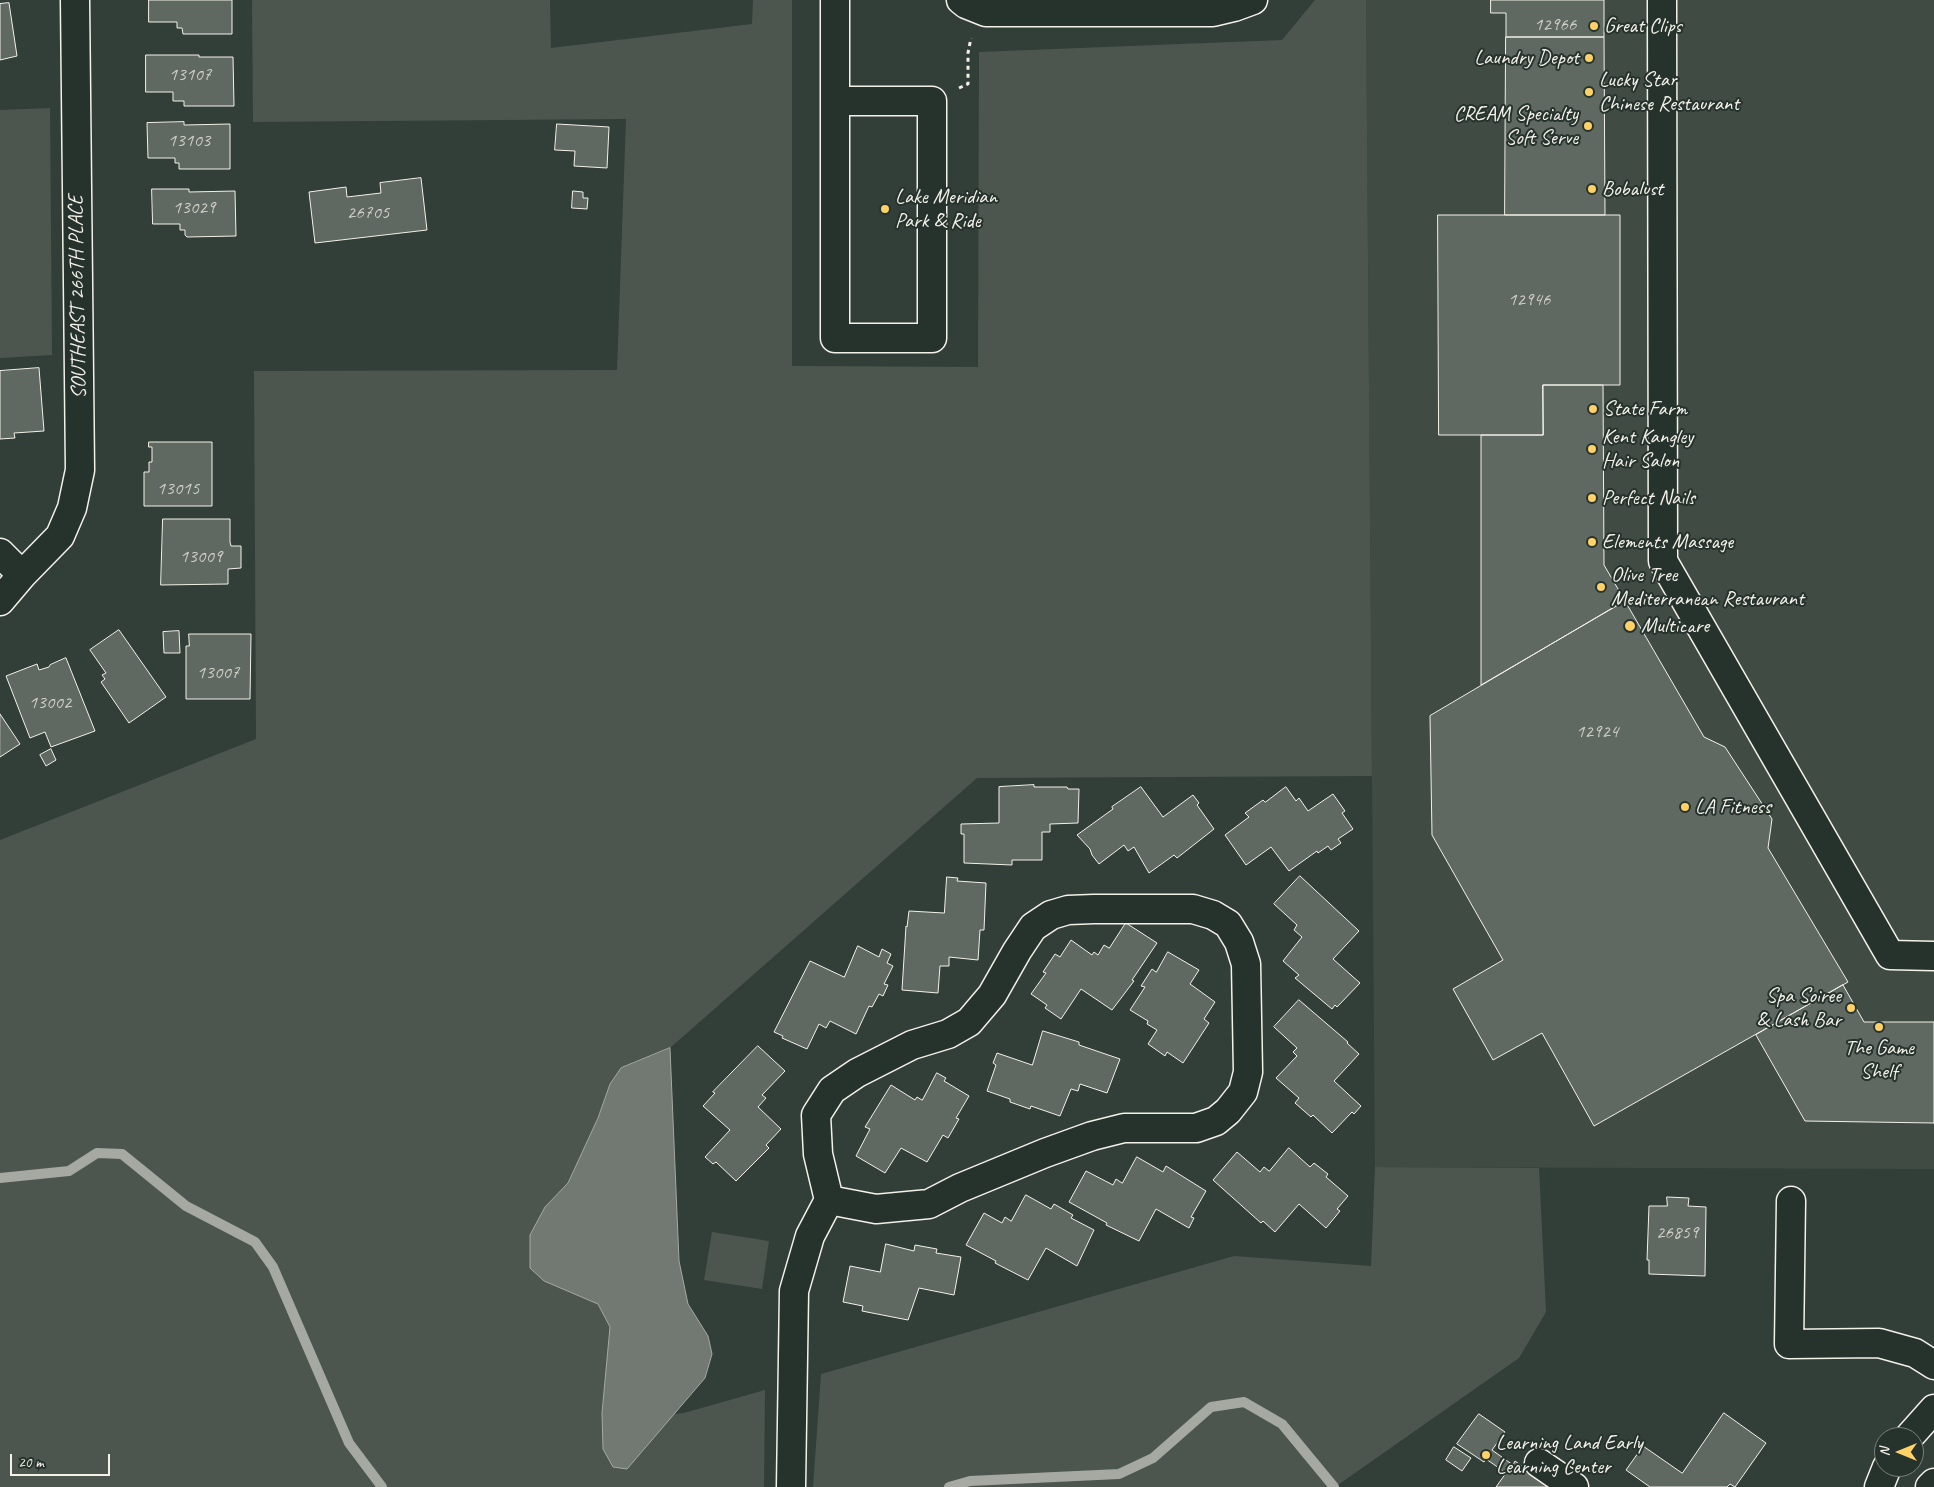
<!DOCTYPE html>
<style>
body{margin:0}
#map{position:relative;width:1934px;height:1487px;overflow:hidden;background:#323e38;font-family:Caveat,sans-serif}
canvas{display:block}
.north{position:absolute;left:1874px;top:1427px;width:50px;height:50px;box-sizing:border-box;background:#26332d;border:1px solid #787f78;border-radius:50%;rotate:270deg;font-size:14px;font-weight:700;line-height:20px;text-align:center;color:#f4f1e8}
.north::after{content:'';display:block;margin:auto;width:18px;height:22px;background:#ffd166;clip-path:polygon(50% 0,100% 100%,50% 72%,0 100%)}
.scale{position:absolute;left:10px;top:1454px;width:100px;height:22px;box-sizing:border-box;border:2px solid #f4f1e8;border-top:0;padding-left:6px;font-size:15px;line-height:18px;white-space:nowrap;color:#f4f1e8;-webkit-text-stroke:4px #26332d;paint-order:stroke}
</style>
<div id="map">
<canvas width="1934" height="1487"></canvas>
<div class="north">N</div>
<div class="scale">20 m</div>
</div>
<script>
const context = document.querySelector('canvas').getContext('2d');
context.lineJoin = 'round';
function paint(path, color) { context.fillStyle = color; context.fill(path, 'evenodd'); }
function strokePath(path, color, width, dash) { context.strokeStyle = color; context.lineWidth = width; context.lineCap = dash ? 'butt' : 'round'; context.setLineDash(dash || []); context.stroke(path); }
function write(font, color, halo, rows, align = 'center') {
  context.font = font + ' Caveat,sans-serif'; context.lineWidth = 4; context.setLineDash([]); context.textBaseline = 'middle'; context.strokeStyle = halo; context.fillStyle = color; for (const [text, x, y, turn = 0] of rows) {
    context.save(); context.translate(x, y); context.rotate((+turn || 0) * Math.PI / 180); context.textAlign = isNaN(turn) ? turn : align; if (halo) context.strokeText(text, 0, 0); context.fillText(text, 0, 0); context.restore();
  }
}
paint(new Path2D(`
 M1366,0H1934V1169L1375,1167Z`), '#404b44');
paint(new Path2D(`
 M252,0H550L551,48L752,24L753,0H792V366L978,367L979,52L1282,40L1315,0H1366L1372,776L977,778L670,1048L621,1068L610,1084L598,1118L568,1183L545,1207L544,1281L598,1304L610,1327L602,1413L627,1469L674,1414L684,1413L765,1390L764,1487H0V840L256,739L254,371L617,370L626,119L253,122Z
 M50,108L52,355L0,358V110Z
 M1375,1167L1539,1168L1546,1312L1519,1358L1335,1487H813L821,1374L1234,1256L1371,1266Z
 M712,1232L769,1241L762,1289L704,1280Z`), '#4c564f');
const water = new Path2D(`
 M670,1048L679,1261L688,1304L708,1336L712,1354L705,1378L627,1469L613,1467L603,1449L602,1413L610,1327L598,1304L544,1281L530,1268V1235L545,1207L568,1183L598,1118L610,1084L621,1068Z`);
paint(water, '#727972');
strokePath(water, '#a6a9a1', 1);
strokePath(new Path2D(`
 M0,1178L69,1171L97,1153L122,1154L186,1206L255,1242L273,1267L349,1443L382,1487
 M949,1487L970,1481L1119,1474L1153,1458L1211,1407L1244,1402L1282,1424L1334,1487`), '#a6a9a1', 10);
const building = new Path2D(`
 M149,0H232V34H183L182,28H177V22H149Z
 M1491,0H1604V37H1506V13H1491Z
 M9,3L17,56L0,60V4Z
 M1506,37H1604L1605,215H1505Z
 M146,55H199V57H233L234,106H184V101H173V92H146Z
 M184,122V125L230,124V169H179V163H175V158H148L147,123Z
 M557,124L609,127L607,168L574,166L575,151L555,150Z
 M421,178L427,230L315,243L309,192L346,187L347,197L381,193L380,183Z
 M152,189H189V192L235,191L236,236L187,237L185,235V230H180V224H153Z
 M573,191L583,192V198H588L587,209L572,208Z
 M1438,215H1620V385H1543V435H1439Z
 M39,368L44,431L14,433L15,438L0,439V371Z
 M1543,385H1603L1604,565L1625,601L1481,685V435H1543Z
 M149,442H212V506H144V472H149V462H152V447H149Z
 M163,519H230V542L231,546H241V568L228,569V584L161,585Z
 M1625,601L1704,737L1725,747L1772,819L1768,848L1848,982L1594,1126L1542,1033L1493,1060L1453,989L1503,960L1432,835L1430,716Z
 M119,630L166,697L129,723L101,682L105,679L102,675L106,673L90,650Z
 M179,631L180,653H164L163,632Z
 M189,634H251L250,699H186V646H189Z
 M66,658L95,731L51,747L45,732L30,738L6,676L37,664L39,670L49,667L50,665Z
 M0,714L20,744L0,757Z
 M51,749L56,760L46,766L40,755Z
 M1034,785V787H1067L1068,789H1079L1078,823L1050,824V832H1042V860H1012V865L964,863V834H961V824L999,823V787Z
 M1141,787L1163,817L1193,795L1199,803L1197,805L1214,829L1177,858L1174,855L1149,873L1134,847L1128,851L1124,845L1099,864L1092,855L1090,849L1077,835L1113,809L1112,807Z
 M1286,787L1296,801L1299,798L1308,811L1333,794L1345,811L1342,813L1353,829L1338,839L1341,843L1331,850L1328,846L1318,853L1317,851L1289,871L1271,847L1246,865L1225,835L1249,817L1245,813L1263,800L1265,802Z
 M1300,876L1359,931L1333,959L1360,983L1337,1007L1335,1005L1332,1009L1295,978L1299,975L1283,961L1302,937L1294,930L1297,925L1274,904Z
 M947,877L958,878L957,881L986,883L984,930H980L978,960L949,957V966H940L938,993L902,990L906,926L907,927L909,911L944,913Z
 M1126,923L1157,943L1132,980L1134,981L1112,1010L1081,989L1061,1019L1045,1008L1047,1005L1031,994L1046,973L1043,972L1055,954L1060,957L1071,940L1092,955L1094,952L1098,955L1104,945L1109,948Z
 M858,946L879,957L882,949L891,954L887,963L893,966L884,984L888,985L883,996L879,994L872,1007L869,1006L856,1034L830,1021L826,1028L819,1024L807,1049L782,1038L783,1036L774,1032L810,961L844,977Z
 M1168,952L1199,970L1190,984L1215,1002L1204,1019L1209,1023L1183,1063L1167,1052L1165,1056L1148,1044L1157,1030L1147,1024L1148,1021L1130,1010L1145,987L1141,986L1152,969L1156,972Z
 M1843,985L1864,1022H1934V1123L1805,1121L1756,1035Z
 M1299,1000L1348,1042L1347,1043L1359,1054L1334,1081L1361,1106L1354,1114L1352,1112L1332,1133L1313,1115L1311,1117L1295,1103L1299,1098L1276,1078L1297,1056L1293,1052L1297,1048L1274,1027Z
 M1043,1031L1079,1042V1045L1120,1059L1107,1093L1080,1084L1078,1091L1071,1089L1060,1116L1031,1106L1030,1109L1010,1102V1099L987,1091L996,1065L993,1063L997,1053L1032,1065Z
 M758,1046L785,1071L762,1095L766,1098L758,1107L781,1129L766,1145L769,1148L736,1181L716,1162L713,1164L705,1157L730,1130L703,1106L715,1093L713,1092Z
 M937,1073L946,1078L944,1081L969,1096L956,1118L959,1119L948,1138L943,1135L927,1162L901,1148L885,1173L856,1156L870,1129L865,1127L891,1085L915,1100L917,1097L922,1100Z
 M1289,1148L1310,1167L1314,1163L1328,1174L1326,1177L1348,1196L1337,1209L1340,1211L1326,1228L1299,1204L1275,1232L1263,1221L1261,1223L1213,1180L1237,1152L1260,1172L1264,1167L1269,1171Z
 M1137,1157L1163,1172L1166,1166L1206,1191L1191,1217L1194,1218L1189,1228L1156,1209L1139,1241L1106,1225L1107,1223L1069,1202L1086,1171L1113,1185L1116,1179L1122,1183Z
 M1026,1195L1051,1209L1054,1204L1073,1215L1071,1218L1094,1230L1077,1266L1046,1248L1028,1280L995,1263L996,1261L966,1245L984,1213L1002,1223L1005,1217L1011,1221Z
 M1667,1197L1689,1198L1688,1206L1706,1207L1705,1276L1649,1274V1260H1647L1649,1206H1667Z
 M886,1244L914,1251L915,1245L937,1249L936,1253L961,1257L954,1295L919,1288L908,1320L862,1311L863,1306L843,1302L850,1266L880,1272Z
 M1724,1413L1766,1443L1735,1487L1730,1484L1727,1487H1650L1626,1470L1643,1446L1682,1473Z
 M1479,1414L1505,1432L1492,1450L1513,1465L1515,1461L1551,1487H1496L1506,1473L1486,1459L1484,1462L1457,1444Z
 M1454,1447L1471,1458L1462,1471L1446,1460Z`);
paint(building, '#5f6861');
strokePath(building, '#f4f1e8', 1);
const minor = new Path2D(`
 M835,0V338H932V101H835
 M961,0L966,4L986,12H1213L1234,7L1253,0
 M1662,0L1663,561L1890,955L1934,956
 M0,553L22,575L0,601
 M22,575L60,536L72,508L80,470L75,0
 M1791,1201L1789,1344L1879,1343L1915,1353L1934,1365
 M1539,1463L1574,1487
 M791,1487L794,1291L810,1236L829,1200L818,1154L816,1115L832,1090L857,1073L912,1045L948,1034L969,1022L992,995L1017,951L1033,927L1051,915L1068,910L1094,909H1193L1213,915L1228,924L1239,942L1246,964L1248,1072L1243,1092L1228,1111L1216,1121L1196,1128H1124L1092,1136L1045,1153L960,1188L929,1204L876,1209L829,1200`);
const major = new Path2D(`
 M1909,1437L1934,1409
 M1879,1487L1887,1467
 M1930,1487L1934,1483`);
strokePath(minor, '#f4f1e8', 31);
strokePath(major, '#f4f1e8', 31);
strokePath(new Path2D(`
 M959,88L968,84V53L971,38`), '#f4f1e8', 3, [4, 4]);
strokePath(minor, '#26332d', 28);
strokePath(major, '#26332d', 28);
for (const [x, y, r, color] of [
 [1594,26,5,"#ffd166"],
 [1589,58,5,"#ffd166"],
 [1589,92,5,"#ffd166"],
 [1588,126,5,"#ffd166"],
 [1592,189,5,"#ffd166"],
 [885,209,5,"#ffd166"],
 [1593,409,5,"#ffd166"],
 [1592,449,5,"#ffd166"],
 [1592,498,5,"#ffd166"],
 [1592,542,5,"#ffd166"],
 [1601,587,5,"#ffd166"],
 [1630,626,6,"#ffd166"],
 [1685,807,5,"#ffd166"],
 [1851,1008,5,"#ffd166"],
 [1879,1027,5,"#ffd166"],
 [1486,1455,5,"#ffd166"]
]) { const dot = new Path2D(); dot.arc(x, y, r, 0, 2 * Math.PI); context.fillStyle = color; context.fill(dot); strokePath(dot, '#26332d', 2); }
write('19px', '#cfcfc6', null, [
 ["12966",1555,25],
 ["13107",190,75],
 ["13103",189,141],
 ["13029",194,208],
 ["26705",368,213],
 ["12946",1529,300],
 ["13015",178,489],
 ["13009",201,557],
 ["13007",218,673],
 ["13002",50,703],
 ["12924",1597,732],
 ["26859",1677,1233]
]);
write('21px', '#f4f1e8', '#26332d', [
 ["Great Clips",1604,26],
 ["Laundry Depot",1579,58,"right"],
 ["Lucky Star",1599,80],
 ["Chinese Restaurant",1599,104],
 ["CREAM Specialty",1578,114,"right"],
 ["Soft Serve",1578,138,"right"],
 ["Bobalust",1602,189],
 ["Lake Meridian",895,197],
 ["Park & Ride",895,221],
 ["State Farm",1603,409],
 ["Kent Kangley",1602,437],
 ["Hair Salon",1602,461],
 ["Perfect Nails",1602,498],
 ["Elements Massage",1602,542],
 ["Olive Tree",1611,575],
 ["Mediterranean Restaurant",1611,599],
 ["Multicare",1641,626],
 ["LA Fitness",1695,807],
 ["Spa Soiree",1841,996,"right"],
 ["& Lash Bar",1841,1020,"right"],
 ["The Game",1879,1048,"center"],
 ["Shelf",1879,1072,"center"],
 ["Learning Land Early",1496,1443],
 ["Learning Center",1496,1467]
], 'left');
write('21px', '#f4f1e8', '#26332d', [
 ["SOUTHEAST 266TH PLACE",78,297,-91]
]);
</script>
